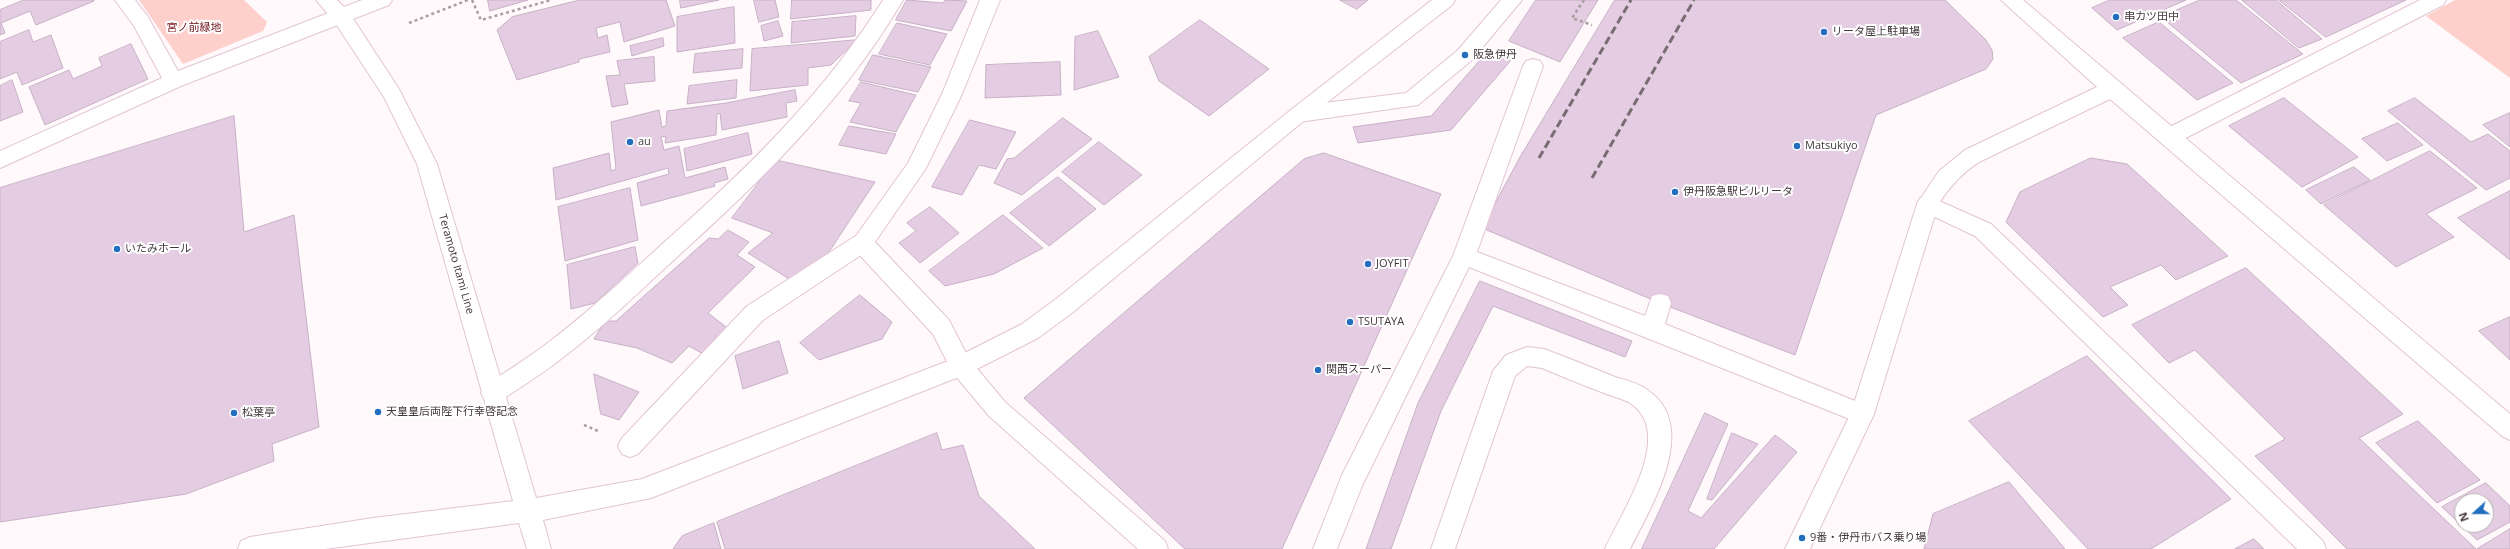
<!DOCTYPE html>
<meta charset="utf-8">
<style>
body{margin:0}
#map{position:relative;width:2510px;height:549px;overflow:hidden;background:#fff9fc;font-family:"Open Sans",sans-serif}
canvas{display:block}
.north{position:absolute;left:2454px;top:493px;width:40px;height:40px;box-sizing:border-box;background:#fff;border:1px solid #b4afb1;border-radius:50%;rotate:249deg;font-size:11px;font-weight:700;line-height:16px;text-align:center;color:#43373d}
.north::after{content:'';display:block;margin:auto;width:14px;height:18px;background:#246ebe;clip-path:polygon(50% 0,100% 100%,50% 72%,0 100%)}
</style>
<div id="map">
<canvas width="2510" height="549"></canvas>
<div class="north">N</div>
</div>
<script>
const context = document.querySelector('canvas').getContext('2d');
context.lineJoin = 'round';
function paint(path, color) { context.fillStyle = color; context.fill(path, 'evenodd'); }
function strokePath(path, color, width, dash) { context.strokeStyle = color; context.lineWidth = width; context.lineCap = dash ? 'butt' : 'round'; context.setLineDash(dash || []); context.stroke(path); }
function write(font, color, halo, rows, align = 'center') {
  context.font = font + ' "Open Sans","Noto Sans JP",sans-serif'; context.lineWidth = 4; context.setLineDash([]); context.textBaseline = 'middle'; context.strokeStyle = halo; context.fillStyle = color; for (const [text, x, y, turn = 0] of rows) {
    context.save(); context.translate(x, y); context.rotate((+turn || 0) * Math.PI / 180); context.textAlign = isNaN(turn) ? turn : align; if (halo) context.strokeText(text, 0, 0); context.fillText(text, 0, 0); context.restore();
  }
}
paint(new Path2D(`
 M139,0H244L267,22L263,31L183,64Z
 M2455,0H2510V78L2426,16Z`), '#fed0cc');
const building = new Path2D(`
 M24,0H94V1L36,25L30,11L1,23L5,33L0,35V10Z
 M488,0H528L490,11Z
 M580,0H666L675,26L624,42L620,22L596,28L598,38L607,35L610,52L579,59V62L517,80L497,30L512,17Z
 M680,0H719L681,8Z
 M754,0H775L779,17L759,22Z
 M792,0H871V10L791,19Z
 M907,0L943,3L945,0L967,1L951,31L896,20Z
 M1340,0H1368L1357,9Z
 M1536,0H1598L1560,62L1509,41Z
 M1615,0H1945L1986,40L1992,50L1993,59L1986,69L1876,115L1795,355L1660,303L1482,228L1520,157Z
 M2110,0H2186L2117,30L2092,8Z
 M2200,0H2236L2303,54L2241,83L2161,17Z
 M2242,0H2276L2322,39L2299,48Z
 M2279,0H2406L2326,37Z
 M734,7L735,43L677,52V17Z
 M856,16L855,36L791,43L792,22Z
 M1200,20L1269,69L1209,116L1159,81L1149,57Z
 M778,21L783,36L764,41L761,26Z
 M2159,22L2233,83L2197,100L2123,38Z
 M897,23L947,34L930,65L879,54Z
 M29,30L33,42L51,35L63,68L22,85L17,72L0,79V42Z
 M1098,31L1119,77L1074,90L1075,37Z
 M663,38L664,46L632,56L630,46Z
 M857,40L831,65L808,68V85L750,91L752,49Z
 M131,44L148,79L45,125L29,87L69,70L73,79L102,66L99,58Z
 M743,49L742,68L693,73L695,54Z
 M1490,49L1512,59L1451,130L1358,143L1353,127L1431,116Z
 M873,55L931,67L918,92L859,80Z
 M654,57L655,81L624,84L628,104L612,107L606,76L620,75L617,61Z
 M1060,62L1061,95L985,98L986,65Z
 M12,80L23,112L0,121V86Z
 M737,80L736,98L687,104L689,86Z
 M861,82L916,95L896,132L850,122L861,103L849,101Z
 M795,90L797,101L786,103L787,117L722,130L720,113L717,114L716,135L665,143L666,136L661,137L664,150L679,146L685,178L725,167L728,179L714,183L715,186L641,206L637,183L669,174L668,168L556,200L553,168L609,153L611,171L616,169L611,122L659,110L662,127L666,126L667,111L726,103Z
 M2284,98L2358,157L2302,187L2229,126Z
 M2415,98L2471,142L2488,134L2510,151V178L2486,190L2388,111Z
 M2510,113V147L2483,125Z
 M234,116L244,232L294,215L319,427L272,444L274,461L186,494L0,522V188Z
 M1063,118L1092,139L1022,195L994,183L1007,159L1014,158Z
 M970,120L1016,132L996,169L979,165L962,195L932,187Z
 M2398,123L2423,145L2387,161L2362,139Z
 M849,126L896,134L886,154L839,145Z
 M748,133L752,154L687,171L684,149Z
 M1099,142L1142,175L1104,205L1062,172Z
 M2430,151L2477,188L2426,214L2454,237L2396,267L2324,205Z
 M1324,153L1441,194L1282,549H1185L1024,398L1304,159Z
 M2091,158L2127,164L2228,256L2176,280L2161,265L2110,287L2128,305L2103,317L2006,222L2020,192Z
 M776,160L875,182L825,258L797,284L748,253L773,233L732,218Z
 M2354,167L2370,180L2321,204L2306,190Z
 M1058,177L1096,209L1049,246L1010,213Z
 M630,188L638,240L565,261L558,207Z
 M2510,191V260L2458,218Z
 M930,207L959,233L920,263L899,243L916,231L907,223Z
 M1003,215L1043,248L994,274L945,286L929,271Z
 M728,230L749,242L737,255L755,267L708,313L730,330L705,355L689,346L672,363L637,348L594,339L605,321H616L709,238L718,239Z
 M635,247L638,263L595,303L571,309L567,265Z
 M2246,268L2403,414L2359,438L2476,549H2347L2255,456L2285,439L2195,350L2169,363L2132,325Z
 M1480,281L1632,341L1625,357L1493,306L1441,411L1391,549H1366L1418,403Z
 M860,295L892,322L882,339L819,360L800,343Z
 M2510,317V360L2479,331Z
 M779,341L788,373L743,389L735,356Z
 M2087,356L2231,499L2151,549H2088L1969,421Z
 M594,374L639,392L619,420L601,414Z
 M1705,413L1728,424L1688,511L1701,518L1775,435L1797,452L1714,549H1642Z
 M2418,421L2480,480L2437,503L2376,443Z
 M937,433L942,450L963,445L979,496L1035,549H725L717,522Z
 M1732,433L1758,444L1712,500L1707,499Z
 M2009,482L2065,549H1924L1933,514Z
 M2486,483L2510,506V522L2477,540L2442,507ZM2462,501H2486V525H2462Z
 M714,523L721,549H673L682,536Z
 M2510,529V549H2477Z
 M2254,539L2264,549H2235Z`);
paint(building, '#e4cde3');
strokePath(building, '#c7b0c5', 1);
const lane = new Path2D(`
 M862,234L870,237L873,243L870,249L763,320L638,454L630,457L622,454L618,446L622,438L747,306L854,237Z
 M1527,347L1544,349C1568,358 1591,367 1615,377C1625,380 1638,383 1646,389C1702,425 1651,507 1630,549H1605C1620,514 1677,434 1630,403C1623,399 1612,396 1604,393C1583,385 1563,377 1542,368L1527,366L1515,376L1455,549H1431L1493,371L1506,355Z`);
const street = new Path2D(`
 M115,0H135L148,17L178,71L362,0H392L389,5L181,86L0,168V151L162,78L134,26Z
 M883,0H903C847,96 769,173 688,247C646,285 606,325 561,359C542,374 521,387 501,400L493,403L485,400L481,393L485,386C505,372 525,360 545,345C589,312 629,274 670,237C751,165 825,92 883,0Z
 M980,0H1000L962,94L926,168L875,242L949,320L969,359L1005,402L1165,541L1168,549H1138L989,416L953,373L933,334L854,249L851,243L908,163L942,94Z
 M1501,0H1522L1472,60L1418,105L1299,122L1292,119L1289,114L1292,109L1299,106L1406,93L1458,50Z
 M2420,0H2446L2443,5L2176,143L2169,145L2162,143L2159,137L2162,131Z
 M1533,59L1540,61L1543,66L1477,252L1645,316L1652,296L1660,294L1668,296L1671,303L1665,324L1870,407L1874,414L1870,421L1862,424L1469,267L1362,486L1337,549H1313L1342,475L1453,256L1523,66L1526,61Z
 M1928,196L1991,224L2323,541L2326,549H2297L1975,236L1920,210L1917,204L1920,198Z`);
const secondary = new Path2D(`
 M316,0H337L348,11L399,89L437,164L536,498L642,479L953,359L1022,324L1056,299L1292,109L1432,0H1455L1452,5L1306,119L1072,313L1038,338L969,373L651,498L543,520L551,549H527L519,523L325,549H238L241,541L250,537L373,518L513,501L417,164L384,97L334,21Z
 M2001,0H2023L2510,414V440L2502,436L2110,99L1979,162C1962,173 1949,187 1938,205L1874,414L1810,549H1785L1851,413L1917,204L1939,171L1965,150L2097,87Z`);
strokePath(lane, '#e2c4d3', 2);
strokePath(street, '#e2c4d3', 2);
strokePath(secondary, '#e2c4d3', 2);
strokePath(new Path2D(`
 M472,0L481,20L551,0
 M1584,0L1572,18L1592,25
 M409,23L468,0
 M584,425L598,431`), '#a79ea2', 2.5, [3, 3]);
paint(lane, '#fff');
paint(street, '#fff');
paint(secondary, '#fff');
strokePath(new Path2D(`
 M1539,158L1631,0
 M1592,178L1694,0`), '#776d72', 3, [8, 4]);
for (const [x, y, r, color] of [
 [2116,17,4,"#246ebe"],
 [1824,32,4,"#246ebe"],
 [1465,55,4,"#246ebe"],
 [630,142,4,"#246ebe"],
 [1797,146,4,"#246ebe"],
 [1675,192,4,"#246ebe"],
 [117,249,4,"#246ebe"],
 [1368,264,4,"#246ebe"],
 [1350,322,4,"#246ebe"],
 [1318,370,4,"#246ebe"],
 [378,412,4,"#246ebe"],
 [234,413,4,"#246ebe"],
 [1802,538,4,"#246ebe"]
]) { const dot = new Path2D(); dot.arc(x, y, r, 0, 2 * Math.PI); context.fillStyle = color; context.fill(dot); strokePath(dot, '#fff', 1.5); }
write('11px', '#43373d', '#fff', [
 ["串カツ田中",2124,17],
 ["リータ屋上駐車場",1832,32],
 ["阪急伊丹",1473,55],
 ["au",638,142],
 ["Matsukiyo",1805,146],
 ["伊丹阪急駅ビルリータ",1683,192],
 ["いたみホール",125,249],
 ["JOYFIT",1376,264],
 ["TSUTAYA",1358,322],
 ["関西スーパー",1326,370],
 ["天皇皇后両陛下行幸啓記念",386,412],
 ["松葉亭",242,413],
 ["9番・伊丹市バス乗り場",1810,538]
], 'left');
write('11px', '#701318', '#fff', [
 ["宮ノ前緑地",194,28]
]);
write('11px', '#43373d', '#fff', [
 ["Teramoto Itami Line",456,264,74]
]);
</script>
